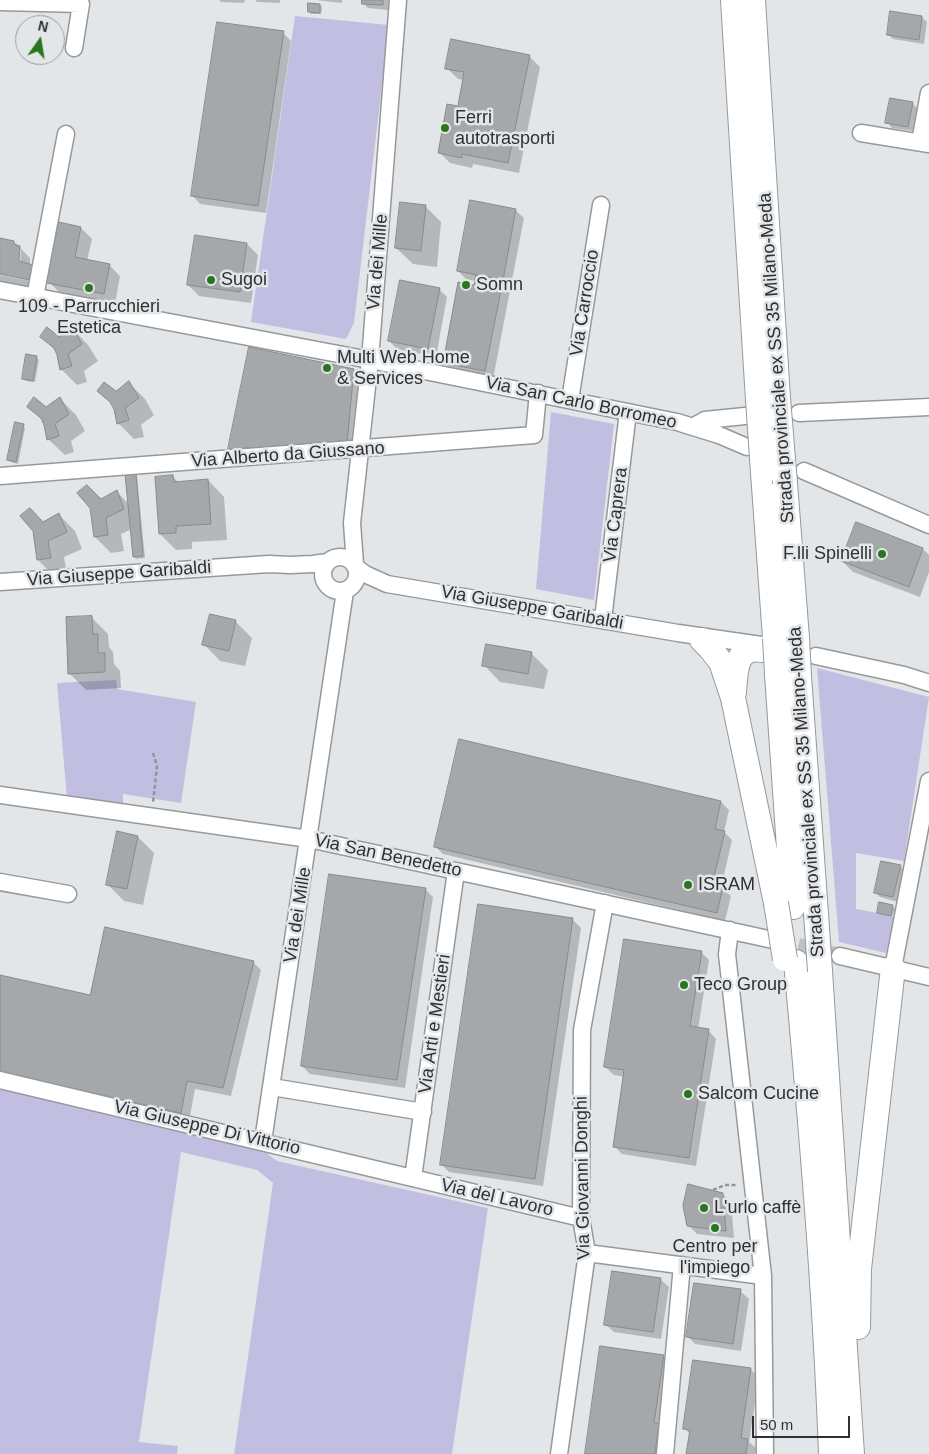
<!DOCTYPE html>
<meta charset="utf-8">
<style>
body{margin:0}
#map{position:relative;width:929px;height:1454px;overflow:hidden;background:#e3e6e9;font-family:Arial,sans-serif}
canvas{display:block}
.north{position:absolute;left:15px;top:15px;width:50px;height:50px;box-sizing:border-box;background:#e3e6e9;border:1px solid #9b9d9f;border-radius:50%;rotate:13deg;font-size:14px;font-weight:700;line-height:20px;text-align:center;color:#2f3031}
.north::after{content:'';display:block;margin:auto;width:18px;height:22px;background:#2a761c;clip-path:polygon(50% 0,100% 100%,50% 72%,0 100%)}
.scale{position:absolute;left:752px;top:1416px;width:98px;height:22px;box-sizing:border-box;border:2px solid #2f3031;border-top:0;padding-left:6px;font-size:15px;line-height:18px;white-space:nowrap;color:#2f3031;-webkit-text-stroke:4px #e3e6e9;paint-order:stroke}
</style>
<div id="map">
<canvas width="929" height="1454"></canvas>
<div class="north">N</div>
<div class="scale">50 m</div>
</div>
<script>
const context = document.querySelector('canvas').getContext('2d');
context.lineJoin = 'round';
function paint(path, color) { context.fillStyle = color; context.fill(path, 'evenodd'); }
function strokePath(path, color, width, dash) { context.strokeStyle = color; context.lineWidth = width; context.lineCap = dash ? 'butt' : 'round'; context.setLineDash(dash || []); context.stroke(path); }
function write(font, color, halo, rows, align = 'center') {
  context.font = font + ' Arial,sans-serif'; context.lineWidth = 5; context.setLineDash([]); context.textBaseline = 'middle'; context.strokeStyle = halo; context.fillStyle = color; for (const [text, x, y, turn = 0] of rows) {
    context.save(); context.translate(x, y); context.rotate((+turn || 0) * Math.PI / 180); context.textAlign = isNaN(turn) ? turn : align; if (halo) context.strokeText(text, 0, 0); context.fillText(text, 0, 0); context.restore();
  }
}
paint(new Path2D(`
 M295,16L389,25L354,323L346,339L251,322Z
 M551,412L614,424L594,600L536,589Z
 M817,668L929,697L904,861L856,853V909L894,916L886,953L839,942Z
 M116,680L117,689L196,702L181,803L123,794V804L67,798L57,683Z
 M0,1088L262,1150L277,1161L488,1208L452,1454H234L273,1183L257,1170L181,1152L139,1442L178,1446L177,1454H0Z`), '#c2bee1');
paint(new Path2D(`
 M219,0H245L244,3L221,2Z
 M255,0H280V3L257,2Z
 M316,0H342V3Z
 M363,0H389L388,10L368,8L363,3Z
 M320,5L322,7L321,14H311L309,11Z
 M922,17L927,22L924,44L893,39L888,34Z
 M283,33L291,41L266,213L200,204L192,195Z
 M529,56L540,67L519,173L473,164L472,168L450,163L439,152L459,107L464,80L458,79L447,68Z
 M912,103L917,108L913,131L892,128L887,122Z
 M425,206L441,222L437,267L413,264L396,248Z
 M515,210L524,218L493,379L452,371L444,363L476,281L466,279L458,271Z
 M81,228L92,239L87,261L109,265L120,276L115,304L60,293L49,282Z
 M0,240L14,242L30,258V266L43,277L41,290L0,282V275L36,282V280L0,273ZM18,250H21L20,268L17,267Z
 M247,244L258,255L251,303L199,296L188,285Z
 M439,289L447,297L436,357L397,349L389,341Z
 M72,328L88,345L98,361L84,371L87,382L77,385L61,369L57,352L42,337L59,338Z
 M249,348L353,370L364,381L358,453L241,460L230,449Z
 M37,358L39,360L35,382L26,381L23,378Z
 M129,383L145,399L154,415L141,425L144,437L134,439L118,423L114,406L99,391L116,393Z
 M59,398L76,415L85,431L71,441L74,452L65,455L48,439L44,422L29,407L46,408Z
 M23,425L25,428L18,464L11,462L8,460Z
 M135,475L137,477L145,558L136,559L134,556L132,529L121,534L124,551L111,553L95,537L101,500L116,491L129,504Z
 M173,477L179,483L208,480L224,497L227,540L192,542V549L176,550L160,534Z
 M59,515L75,531L82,549L64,557L67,574L54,576L38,560L34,531Z
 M923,549L929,555V572L920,597L853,572L842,561Z
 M92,618L108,634L109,647L113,652L114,664L120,671L121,688L86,690L70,674Z
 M235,621L252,638L245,666L220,661L204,644Z
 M531,653L548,670L544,689L500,682L484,665Z
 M721,802L729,810L724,832L732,840L721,888L731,896L725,921L443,854L435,846Z
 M138,837L154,853L143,905L124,901L107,884Z
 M900,866L905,872L898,902L880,897L875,892Z
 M425,889L433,897L405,1088L310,1074L302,1066Z
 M880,903L892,906L895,908L893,915L879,912V913H878Z
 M572,919L581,928L543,1186L449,1172L441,1164Z
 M701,952L709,960L698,1029L708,1030L716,1039L696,1166L622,1154L614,1146L625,1077L614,1075L605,1067Z
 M253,962L261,970L231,1096L195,1089L189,1121L0,1077V977L91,997Z
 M722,1194L731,1202L734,1238L697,1234L688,1225Z
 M660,1279L669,1287L661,1339L614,1332L605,1324Z
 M740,1291L749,1299L741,1351L695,1344L687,1336Z
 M663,1356L671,1364L664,1454H587Z
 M694,1361L751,1370L759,1378L749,1442L756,1448L755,1454H688L691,1435L684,1428Z`), '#0003');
const building = new Path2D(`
 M362,0H383V5L362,4Z
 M308,3L320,4V13L308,12Z
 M890,11L922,16L919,40L887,35Z
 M217,22L284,31L258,206L191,196Z
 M451,39L530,55L508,163L462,154V158L438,153L447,104L458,106L464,72L445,69Z
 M890,98L913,102L908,127L885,123Z
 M470,200L516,209L503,280L457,271Z
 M400,202L426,205L421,251L395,248Z
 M59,222L81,227L75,257L110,264L104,294L47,283Z
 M195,235L247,243L240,292L187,285Z
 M0,238L14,241V244L20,246L19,261L33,265L30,280L0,274Z
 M476,275L503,280L485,371L443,363L458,282L474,285Z
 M400,280L440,288L428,349L388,341Z
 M47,327L59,337L72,327L82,344L68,354L72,366L60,370L57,355L54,348L40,337Z
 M249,347L354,369L347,443L228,449Z
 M26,354L37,356L33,381L22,379Z
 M129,381L139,398L125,408L129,420L117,424L114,409L110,402L97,391L104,382L116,391Z
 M34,397L46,407L60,397L69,414L55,424L59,436L47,440L44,425L41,418L27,407Z
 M15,422L24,424L16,462L7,460Z
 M136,473L143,556L133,557L125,474Z
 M173,475L174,482L208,479L211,524L176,526V533L159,534L155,477Z
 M87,485L101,499L117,490L124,509L106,518L108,535L94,537L90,508L77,493Z
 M30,508L43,522L59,513L67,532L48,541L51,558L37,560L33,531L20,516Z
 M856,522L923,548L909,587L841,561Z
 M210,614L236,620L229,651L202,645Z
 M92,616L93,634H98V653H105V672L68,674L66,617Z
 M486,644L532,652L528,674L482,666Z
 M459,739L721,801L715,829L725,831L712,885L723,887L717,913L434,847Z
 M117,831L138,836L127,889L106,885Z
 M881,861L901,865L893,897L874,893Z
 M329,874L426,888L397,1080L301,1066Z
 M879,902L893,905L891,916L877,913Z
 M478,904L573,918L535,1179L440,1165Z
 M105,927L254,961L223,1088L187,1081L181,1113L0,1072V975L90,995Z
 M624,939L702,951L690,1026L709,1029L689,1158L613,1147L624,1070L604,1067Z
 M688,1184L723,1193L726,1231L687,1226L683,1206Z
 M612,1271L661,1278L653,1332L604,1325Z
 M694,1283L741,1289L733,1344L686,1337Z
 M600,1346L664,1355L654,1423H659L655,1454H585Z
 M693,1360L751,1368L741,1438L748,1439L746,1454H686L690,1430L683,1429Z`);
paint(building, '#a4a8aa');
strokePath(building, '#878b8d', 1);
strokePath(new Path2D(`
 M775,940L840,956`), '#bfc2c4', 16, [16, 8]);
const minor = new Path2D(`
 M0,2L81,4L74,48
 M861,133L929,144
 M920,142L929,93
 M0,290L370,360L677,422L719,435L747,447
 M35,297L66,134
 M570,400L601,205
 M799,413L929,407
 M694,426L705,420L745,416
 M804,471L929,525
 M0,476L534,435L538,393
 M323 574a17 17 0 1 1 34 0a17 17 0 1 1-34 0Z
 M355,564L352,523L370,360L398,0
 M357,568L365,574L387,584L678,633L761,645
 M0,582L269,564L290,565L313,564L328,562
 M603,619L628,412
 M816,656L904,675L929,683
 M0,795L309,839L773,940
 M0,882L68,894
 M730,930L727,954L763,1276L765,1454
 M840,956L929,977
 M893,968L929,781
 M0,1080L581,1218
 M272,1087L423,1112
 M263,1141L345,591
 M413,1178L456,871
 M587,1253L763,1276
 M559,1454L587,1253L581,1218L582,1030L605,903
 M665,1454L682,1265`);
const highway = new Path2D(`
 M733,0L758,400
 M753,0L778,398
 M763,473L775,638
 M785,483L797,638
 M702,640L710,648L721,662L733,698L776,903
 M777,674L793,907
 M799,676L816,914
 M734,692C736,672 734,646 762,650
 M796,962C811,1126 825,1290 831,1454
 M820,971L852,1454
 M858,1327L859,1269L893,968`);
strokePath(minor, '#96999c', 19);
strokePath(highway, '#96999c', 26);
strokePath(new Path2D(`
 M153,753L157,766L153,803
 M713,1190L725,1185H738`), '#929496', 2.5, [4, 2.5]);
strokePath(minor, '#fff', 16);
strokePath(highway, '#fff', 24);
const highwayBridge = new Path2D(`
 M778,398L785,483
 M758,400L763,473
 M775,638L777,674
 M797,638L799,676
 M776,903L785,959
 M816,914L820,971`);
strokePath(highwayBridge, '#96999c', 26, []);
strokePath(highwayBridge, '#fff', 24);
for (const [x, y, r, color] of [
 [445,128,5,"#2a761c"],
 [211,280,5,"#2a761c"],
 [466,285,5,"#2a761c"],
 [89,288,5,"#2a761c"],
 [327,368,5,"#2a761c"],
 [882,554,5,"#2a761c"],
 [688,885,5,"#2a761c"],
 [684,985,5,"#2a761c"],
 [688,1094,5,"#2a761c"],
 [704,1208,5,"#2a761c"],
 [715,1228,5,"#2a761c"]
]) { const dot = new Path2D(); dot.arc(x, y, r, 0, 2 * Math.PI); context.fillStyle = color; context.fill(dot); strokePath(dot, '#e3e6e9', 2); }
write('18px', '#2f3031', '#e3e6e9', [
 ["Ferri",455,118],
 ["autotrasporti",455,139],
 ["Sugoi",221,280],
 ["Somn",476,285],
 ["109 - Parrucchieri",89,307,"center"],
 ["Estetica",89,328,"center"],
 ["Multi Web Home",337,358],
 ["& Services",337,379],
 ["F.lli Spinelli",872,554,"right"],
 ["ISRAM",698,885],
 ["Teco Group",694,985],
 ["Salcom Cucine",698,1094],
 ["L'urlo caffè",714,1208],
 ["Centro per",715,1247,"center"],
 ["l'impiego",715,1268,"center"]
], 'left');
write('18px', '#2f3031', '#e3e6e9', [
 ["Via dei Mille",378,262,-85],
 ["Via Carroccio",585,303,-81],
 ["Strada provinciale ex SS 35 Milano-Meda",777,358,-94],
 ["Via San Carlo Borromeo",581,403,12],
 ["Via Alberto da Giussano",288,455,-4],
 ["Via Caprera",616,515,-83],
 ["Via Giuseppe Garibaldi",119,574,-4],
 ["Via Giuseppe Garibaldi",532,608,10],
 ["Strada provinciale ex SS 35 Milano-Meda",807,792,-94],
 ["Via San Benedetto",388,856,12],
 ["Via dei Mille",298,915,-81],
 ["Via Arti e Mestieri",435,1024,-82],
 ["Via Giuseppe Di Vittorio",207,1128,13],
 ["Via Giovanni Donghi",583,1178,-91],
 ["Via del Lavoro",497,1198,13]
]);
</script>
